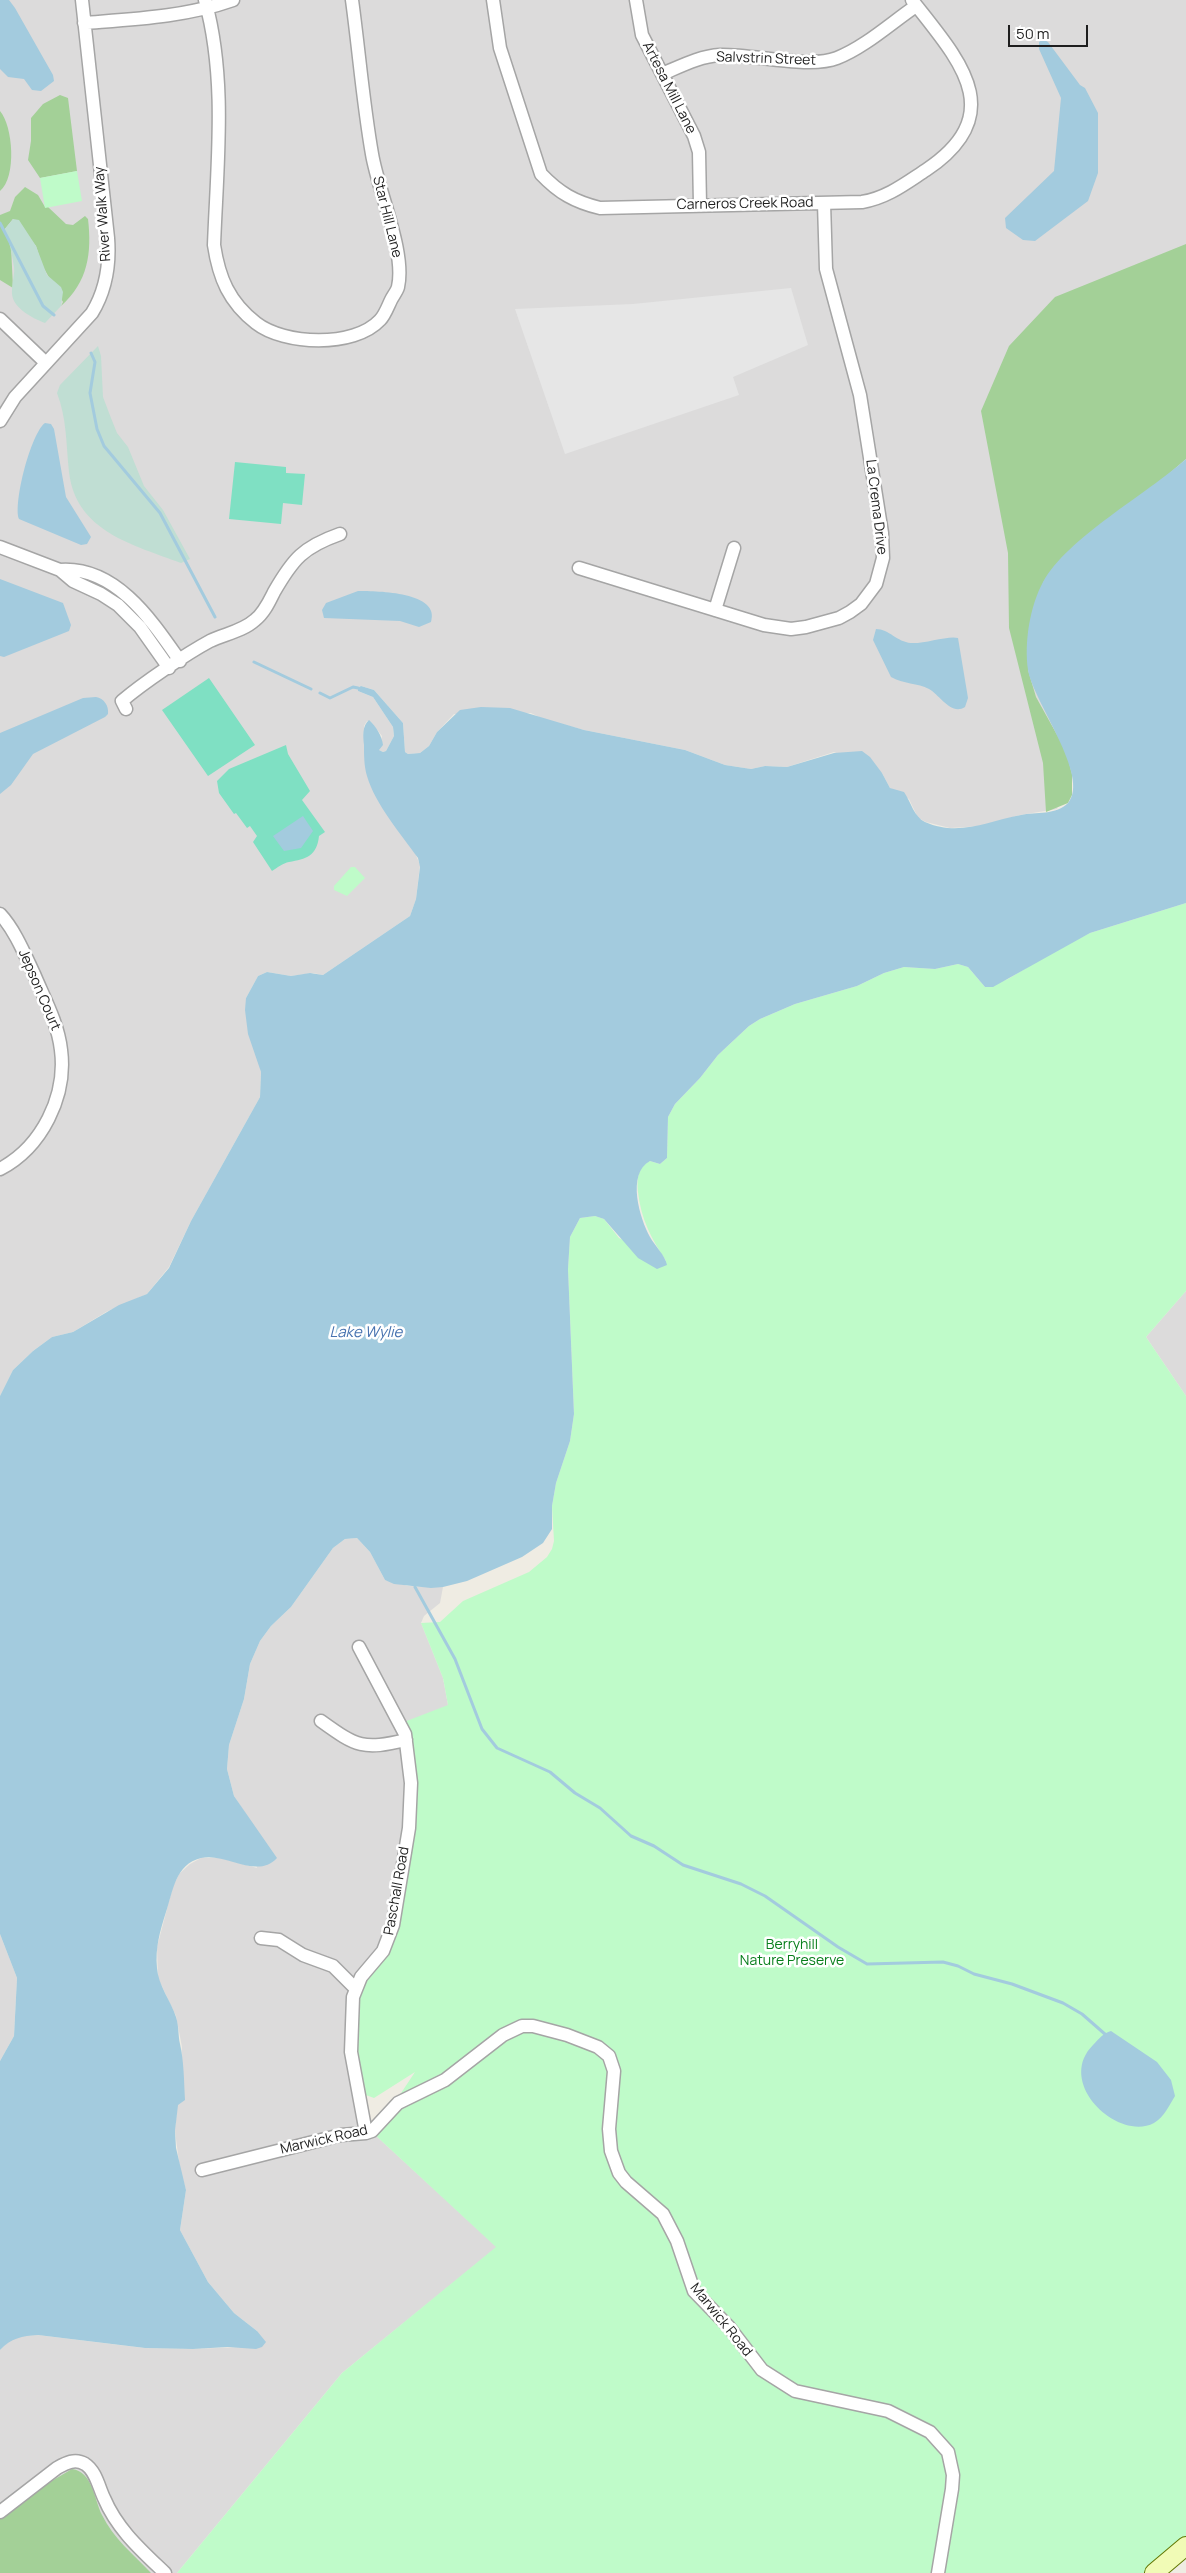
<!DOCTYPE html>
<style>
body{margin:0}
#map{position:relative;width:1186px;height:2573px;overflow:hidden;background:#efece3;font-family:Manrope,sans-serif}
canvas{display:block}
.scale{position:absolute;left:1008px;top:25px;width:80px;height:22px;box-sizing:border-box;border:2px solid #1e1e1e;border-top:0;padding-left:6px;font-size:15px;line-height:18px;white-space:nowrap;color:#1e1e1e;-webkit-text-stroke:4px #fff;paint-order:stroke}
</style>
<div id="map">
<canvas width="1186" height="2573"></canvas>
<div class="scale">50 m</div>
</div>
<script>
const context = document.querySelector('canvas').getContext('2d');
context.lineJoin = 'round';
function paint(path, color) { context.fillStyle = color; context.fill(path, 'evenodd'); }
function strokePath(path, color, width, dash) { context.strokeStyle = color; context.lineWidth = width; context.lineCap = dash ? 'butt' : 'round'; context.setLineDash(dash || []); context.stroke(path); }
function write(font, color, halo, rows, align = 'center') {
  context.font = font + ' Manrope,sans-serif'; context.lineWidth = 5; context.setLineDash([]); context.textBaseline = 'middle'; context.strokeStyle = halo; context.fillStyle = color; for (const [text, x, y, turn = 0] of rows) {
    context.save(); context.translate(x, y); context.rotate((+turn || 0) * Math.PI / 180); context.textAlign = isNaN(turn) ? turn : align; if (halo) context.strokeText(text, 0, 0); context.fillText(text, 0, 0); context.restore();
  }
}
paint(new Path2D(`
 M0,0H1186V459L1168,476L1057,809L1020,815L982,826L950,828L926,822L918,818L909,799L890,788L882,773L834,752L787,767L765,766L751,769L725,765L685,750L584,730L543,719L531,713L454,714L437,732L429,746L420,753L408,754L405,752L403,723L374,690L361,686L358,691L373,697L393,727L394,736L386,751L383,752L379,750L382,736L371,722L367,721L364,726L420,865L416,899L410,916L323,975L313,973L291,976L267,972L258,976L246,998L261,1072L260,1097L191,1221L169,1267L147,1294L106,1312L73,1332L52,1337L33,1351L13,1370L0,1396Z
 M1186,1291V1396L1146,1337Z
 M357,1538L370,1552L385,1580L408,1586L443,1587L440,1603L424,1616L421,1623L443,1678L448,1705L413,1770L363,2094L374,2134L497,2247L342,2373L177,2573H0V2350L7,2342L20,2336L38,2335L144,2348L193,2349L242,2347L257,2331L234,2313L208,2282L180,2230L186,2190L180,2170L175,2131L182,2047L176,2016L158,1978L157,1947L173,1886L179,1874L190,1864L201,1858H221L257,1868L249,1819L234,1796L227,1769L229,1745L244,1699L250,1664L260,1641L271,1626L291,1607L333,1548L345,1539Z
 M0,1934L17,1978L14,2036L0,2061Z`), '#dcdbdb');
paint(new Path2D(`
 M60,95L68,98L77,171L40,178L28,160L31,141V118L43,104Z
 M0,111C13,126 17,177 0,191Z
 M25,187L38,195L45,207H48L66,224L73,225L85,216L88,219C92,253 88,282 61,306L63,302L42,265L36,246L13,219L4,230L11,246L13,288L0,280V215L10,211L15,197Z
 M1186,244V459L1044,581L1036,600L1028,635V670L1036,697L1066,751L1072,774V795L1068,803L1046,812L1043,763L1009,628L1008,553L981,411L1009,346L1055,297Z
 M72,2469C93,2472 94,2499 102,2515C113,2538 134,2555 151,2573H0V2519L33,2492Z`), '#a3d097');
paint(new Path2D(`
 M13,219L19,220L36,246L47,275L61,287L63,292L61,306L45,323C32,318 10,307 12,290C12,282 15,274 14,267C12,254 10,242 4,230Z
 M98,346L101,356L103,397L111,418L117,433L128,447L144,486L163,510L190,559L181,563C134,545 76,532 69,472C66,444 67,419 57,393L60,385Z`), '#c0ded3');
paint(new Path2D(`
 M77,171L82,201L45,208L40,178Z
 M351,867H355L365,878L347,896L334,890V886Z
 M1186,903V1291L1146,1337L1186,1396V2538L1144,2573H177L342,2373L496,2247L374,2134L415,2072L374,2098L363,2094L357,2071L356,1995L373,1967L406,1867L404,1722L448,1705L443,1678L421,1623L440,1622L463,1601L529,1572L547,1557L552,1549L554,1541L552,1506L556,1483L570,1441L574,1414L568,1269L570,1237L580,1218L595,1216L604,1219L619,1238L666,1261C651,1238 641,1219 638,1192C637,1180 637,1167 650,1161L660,1164L667,1158L668,1117L675,1104L700,1078L718,1055L749,1026L760,1019L795,1004L857,986L884,973L904,967L935,969L958,964L968,967L985,987L1008,979L1059,948L1090,933Z`), '#bffbc9');
paint(new Path2D(`
 M235,462L286,467V473L305,474L302,505L283,503L281,524L229,519Z
 M209,678L255,745L208,776L162,710Z
 M286,745L288,754L310,791L302,800L325,832L319,836C317,856 306,859 289,862C283,863 277,868 272,871L253,842L257,836L250,826L247,828L236,813L234,814L219,793L217,781L229,769Z`), '#7fe0c3');
paint(new Path2D(`
 M791,288L808,345L733,377L739,395L565,454L515,309L633,304Z`), '#e6e6e6');
paint(new Path2D(`
 M0,0H9L15,8L53,75L54,81L41,91L32,90L24,79L8,77L0,69Z
 M1043,39L1048,42L1080,85L1085,88L1098,113V173L1088,201L1035,241L1023,240L1006,228L1005,218L1054,171L1061,98L1039,49V42Z
 M45,423L51,424L54,429L66,497L91,537L87,544L81,545L19,519C13,503 31,433 45,423Z
 M1186,459V903L1090,933L993,987H985L968,967L958,964L935,969L904,967L884,973L857,986L795,1004L760,1019L749,1026L718,1055L700,1078L675,1104L668,1117L667,1158L660,1164L650,1161C626,1174 640,1219 650,1237C655,1246 665,1255 667,1265L657,1269L638,1258L604,1219L595,1216L580,1218L570,1237L568,1269L574,1414L570,1441L556,1483L552,1506V1529L543,1543L522,1557L467,1581L443,1587L431,1588L394,1584L385,1580L370,1552L357,1538L345,1539L333,1548L291,1607L271,1626L260,1641L250,1664L244,1699L229,1745L227,1769L234,1796L277,1858C257,1880 226,1852 201,1858C175,1864 173,1892 166,1912C160,1931 155,1948 157,1968C158,1985 171,2001 176,2017C179,2026 178,2035 180,2044C184,2062 184,2081 185,2100L178,2105L175,2131L176,2148L186,2190L180,2230L208,2282L234,2313L257,2331L266,2342L262,2347L256,2349L228,2347L193,2349L145,2348L38,2335C22,2336 11,2338 0,2350V2061L14,2036L17,1978L0,1934V1396L13,1370L33,1351L52,1337L73,1332L119,1305L147,1294L169,1268L191,1221L260,1097L261,1072L248,1034L245,1010L246,998L258,976L267,972L291,976L310,973L323,975L410,916L416,899L420,867L418,858C401,834 375,804 367,776C364,766 364,755 364,745C363,737 362,726 369,720C376,726 382,736 383,745L379,750L383,752L386,751L394,736L393,727L373,697L358,691V688L361,686L374,690L403,723L405,752L408,754L420,753L429,746L437,732L460,710L481,707L510,708L584,730L685,750L725,765L751,769L765,766L787,767L834,753L862,751L870,757L882,773L890,788L904,792C911,802 914,817 925,822C959,837 988,821 1021,815C1035,812 1057,815 1068,803C1091,777 1033,701 1028,670C1024,642 1030,606 1043,582C1067,538 1147,494 1186,459Z
 M0,579L63,603L71,625L69,631L4,657L0,656Z
 M358,591C378,591 441,592 431,622L419,627L400,621L324,618L322,610L326,603Z
 M876,629C889,629 897,642 911,643C924,644 949,635 958,638L968,698L965,707C951,716 940,695 929,689C918,683 903,684 891,677L873,640Z
 M96,697C104,698 109,706 108,714L105,717L33,754L11,785L0,794V733L83,698Z
 M303,816L313,831L301,848L284,851L273,836Z
 M1111,2031L1157,2062L1171,2080L1175,2096C1169,2106 1164,2117 1154,2123C1118,2142 1055,2083 1093,2045C1099,2039 1103,2033 1111,2031Z`), '#a3cbde');
strokePath(new Path2D(`
 M0,223L43,306L54,315
 M91,353L95,362L90,393L97,429L104,446L160,513L215,617
 M254,662L311,689
 M320,693L330,698L353,687L358,688
 M415,1587L455,1659L482,1729L497,1748L550,1772L575,1793L600,1808L631,1836L654,1846L683,1865L741,1884L765,1896L838,1947L867,1964L943,1962L958,1966L974,1974L1012,1984L1063,2003L1082,2014L1106,2035`), '#a3cbde', 3);
const street = new Path2D(`
 M205,0C227,79 217,164 214,245C219,278 229,302 256,323C284,345 354,348 380,320C385,315 388,306 391,300C393,296 397,291 398,287C406,252 378,191 372,154C363,103 359,51 352,0
 M493,0L500,48L541,174C559,193 575,202 600,208L862,202C887,198 906,183 926,170C1011,113 958,59 912,0
 M636,0L642,35L694,136L699,152L700,205
 M84,23C135,19 185,17 233,0
 M662,74C681,66 700,56 720,55C753,54 809,69 837,58C865,47 891,23 916,6
 M0,319L46,363
 M0,421L15,397L92,313C106,290 110,264 108,238L82,0
 M0,547L60,570L73,581L101,594L118,605L140,627L169,668
 M579,568L764,625L791,629L806,627L839,618L850,612L861,604L876,584L883,558L882,533L860,395L826,269L824,203
 M60,570C116,566 152,621 180,661
 M715,610L734,548
 M126,709L122,701C143,683 186,654 210,641C225,634 243,631 255,620C264,613 269,602 274,592C293,559 303,547 340,534
 M0,914C15,930 25,955 34,974C44,998 58,1023 61,1050C67,1096 42,1147 0,1169
 M359,1647L405,1734L411,1783L409,1828L393,1925L383,1951L361,1977L353,1997L351,2052L366,2133
 M321,1721C357,1747 363,1750 406,1740
 M261,1938L279,1940L303,1955L333,1966L355,1988
 M202,2170L341,2135L366,2133L372,2131L398,2103L445,2080L503,2035L522,2026H533L567,2035L598,2047L609,2056L614,2071L609,2129L611,2151L619,2173L626,2182L663,2214L677,2241L694,2291L729,2327L762,2370L795,2391L888,2411L930,2432L948,2452L953,2475L952,2489L938,2573
 M0,2512L57,2468C66,2463 75,2458 85,2464C96,2471 99,2488 104,2498C117,2529 141,2550 165,2573`);
const secondary = new Path2D(`
 M1154,2573L1186,2546`);
strokePath(street, '#a5a5a5', 15);
strokePath(secondary, '#617702', 20);
strokePath(street, '#fff', 12);
strokePath(secondary, '#f1fbb6', 18);
write('14px', '#1e1e1e', '#fff', [
 ["Salvstrin Street",766,59,2],
 ["Artesa Mill Lane",669,88,63],
 ["Carneros Creek Road",745,204,-1],
 ["River Walk Way",103,214,-94],
 ["Star Hill Lane",387,217,76],
 ["La Crema Drive",876,507,83],
 ["Jepson Court",39,990,67],
 ["Paschall Road",397,1891,-80],
 ["Marwick Road",324,2140,-13],
 ["Marwick Road",721,2320,51]
]);
write('14px', '#097f1d', '#fff', [
 ["Berryhill",792,1945],
 ["Nature Preserve",792,1961]
]);
write('italic 15px', '#4873b0', '#fff', [
 ["Lake Wylie",366,1333]
]);
</script>
